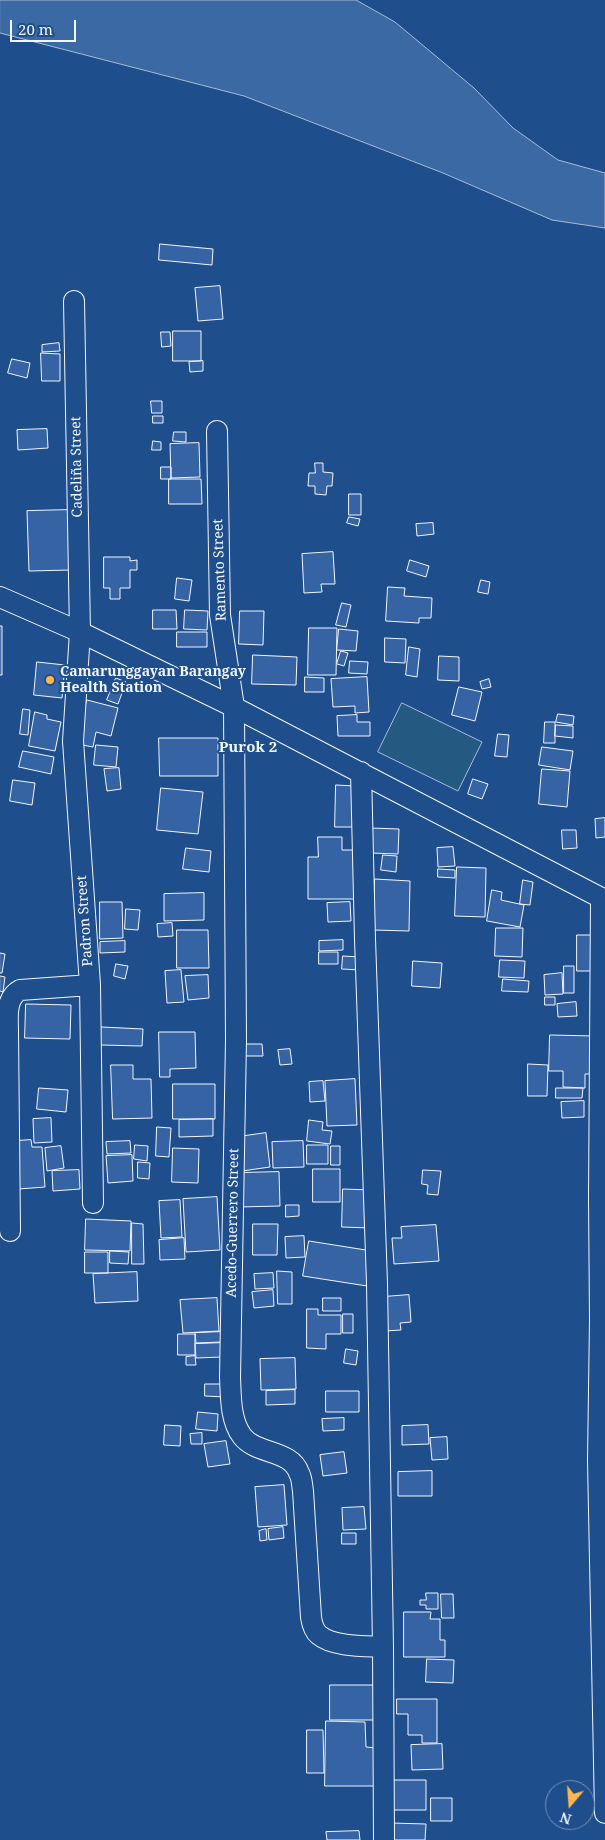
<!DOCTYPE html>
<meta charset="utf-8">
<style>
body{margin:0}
#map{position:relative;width:605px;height:1840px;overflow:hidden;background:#1f4e8c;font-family:"Noto Serif",serif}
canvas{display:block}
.north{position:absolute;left:545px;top:1780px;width:50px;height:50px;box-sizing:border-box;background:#1f4e8c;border:1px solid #7391ba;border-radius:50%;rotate:198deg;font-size:14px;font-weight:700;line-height:20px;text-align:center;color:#f2f6ff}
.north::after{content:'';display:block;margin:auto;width:18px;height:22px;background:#ffb74d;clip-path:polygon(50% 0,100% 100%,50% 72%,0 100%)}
.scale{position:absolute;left:10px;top:20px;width:66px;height:22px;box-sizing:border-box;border:2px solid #f2f6ff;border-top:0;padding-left:6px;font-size:15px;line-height:18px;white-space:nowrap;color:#f2f6ff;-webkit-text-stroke:4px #1f4e8c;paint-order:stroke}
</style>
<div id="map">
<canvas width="605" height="1840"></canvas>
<div class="north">N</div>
<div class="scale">20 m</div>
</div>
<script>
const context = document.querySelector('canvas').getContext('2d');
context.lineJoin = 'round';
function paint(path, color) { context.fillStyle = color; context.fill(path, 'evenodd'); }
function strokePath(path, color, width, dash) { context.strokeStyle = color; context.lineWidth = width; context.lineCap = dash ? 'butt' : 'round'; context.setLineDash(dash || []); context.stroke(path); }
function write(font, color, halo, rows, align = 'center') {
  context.font = font + ' "Noto Serif",serif'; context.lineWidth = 4; context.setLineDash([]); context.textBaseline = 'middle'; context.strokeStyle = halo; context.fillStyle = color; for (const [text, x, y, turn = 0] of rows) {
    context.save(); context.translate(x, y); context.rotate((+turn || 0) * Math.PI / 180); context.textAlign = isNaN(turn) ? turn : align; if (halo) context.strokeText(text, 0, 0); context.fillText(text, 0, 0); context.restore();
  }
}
const green = new Path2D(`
 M402,703L482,742L458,791L378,752Z`);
paint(green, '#245a82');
strokePath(green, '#a8bbd7', 1);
const water = new Path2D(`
 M0,0H356L395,22L474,88L513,128L558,160L605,173V228L552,220L443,173L244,96L0,33Z`);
paint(water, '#3b69a3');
strokePath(water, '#a8bbd7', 1);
const building = new Path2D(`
 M160,244L213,249L212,265L159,260Z
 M220,286L223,319L198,321L195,288Z
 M173,331H201V361H173Z
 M161,332H170L171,346L162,347Z
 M59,343L60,351L42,352V345Z
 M41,353L60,354V381H42Z
 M12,359L30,363L27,378L8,373Z
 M203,361V371L190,372L189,362Z
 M151,401H162V413H152Z
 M153,416H163V423H153Z
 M47,429L48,448L18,450L17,430Z
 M174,432H186V442L173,441Z
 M153,441L161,442V450H152Z
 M199,443L200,477L171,478L170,444Z
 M315,463H323V472L333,473L332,486H327L326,495L315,494V486H308L309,473H315Z
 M161,467H171V479H161Z
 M169,479H201L202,504H169Z
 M349,494H361V515H349Z
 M70,510L71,570L29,571L27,511Z
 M349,517L360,519L358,526L347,523Z
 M433,523L434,534L417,536L416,524Z
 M333,552L335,584H321L322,592L304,593L302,554Z
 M104,557H130V561L137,560V570H130V588H120V599H110V588H104Z
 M410,560L429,566L426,577L407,571Z
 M177,578L192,580L189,601L175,599Z
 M481,580L490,582L488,594L478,592Z
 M388,587L405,588L404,596L432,598L431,618H419V623L386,621Z
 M342,603L351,605L346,627L336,625Z
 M153,610H176L177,629H153Z
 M185,610L208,611L207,630L184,629Z
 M240,611H264L263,645L239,644Z
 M0,626H2V675H0Z
 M309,628H337L336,675H308Z
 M339,629L358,631L356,651L337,650Z
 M177,632H207V647H177Z
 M385,638L406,639L405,663L385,662Z
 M409,647L420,649L417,677L406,675Z
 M341,651L348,653L344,666L337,664Z
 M253,655L297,657L296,685L252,684Z
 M439,656L459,657V681L438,680Z
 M350,661L368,662L367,674L349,673Z
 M37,662L65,665L62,698L34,695Z
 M305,677L324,678V692H305Z
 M367,677L369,712L355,713V706L333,707L331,679Z
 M116,678L126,682L118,704L107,700Z
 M489,679L491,687L482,689L480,682Z
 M459,687L482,692L475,721L452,715Z
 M87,700L118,708L111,736L96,732L93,747L77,744Z
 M23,709L30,710L28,735L20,734Z
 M35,712L47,715V719L61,722L55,751L29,746Z
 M558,714L574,716L573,725L556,722Z
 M357,715V722H370V736H338L337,716Z
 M545,722H555V743H544Z
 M556,725L573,726V738L555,736Z
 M498,734L509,735L507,757L495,756Z
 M159,738H218V776H160Z
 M96,745L118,747L116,767L94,765Z
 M542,747L573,751L570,770L539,765Z
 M23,751L54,757L51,774L19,767Z
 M119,768L121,789L107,791L104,769Z
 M542,769L570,771L567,807L539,804Z
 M473,779L488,784L482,799L468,794Z
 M13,780L35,783L32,805L10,801Z
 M336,785L355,786V827H335Z
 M161,788L203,792L198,834L157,830Z
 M605,818V837L596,838L595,819Z
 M371,828L399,829L398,854L371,853Z
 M562,830H576L577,848L563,849Z
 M318,837H342V850H356L357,899H308V857H318Z
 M453,847L455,866L438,867L437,848Z
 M186,848L211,851L209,872L183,869Z
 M383,855L397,856L396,872L381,870Z
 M457,867L486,868L485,917L455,916Z
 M438,869L455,870V878L438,877Z
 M375,879L410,881L409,931L373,930Z
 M523,880L533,882L530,905L520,904Z
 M492,890L502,892L501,900L524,905L520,927L487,921Z
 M204,893V920L164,921V894Z
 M100,902H122L123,938L100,939Z
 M350,902L351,921L328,922L327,903Z
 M126,909L140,910L138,930L125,929Z
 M172,923L173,936L158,937L157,924Z
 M496,928H523L522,957L495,956Z
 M177,930H208L209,968H177Z
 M577,935H597V971H577Z
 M343,940V950L319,951V941Z
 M125,941V952L100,953V942Z
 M319,952H338V964H319Z
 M0,953L5,954L2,973H0Z
 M343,956L360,957L359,970L342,969Z
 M500,960L525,961L524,978L499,977Z
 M413,961L442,963L440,988L412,986Z
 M116,964L128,966L125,979L114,976Z
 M564,966H574V993H564Z
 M181,970L184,1002L167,1003L165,971Z
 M562,973L563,994L545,995L544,975Z
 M208,975L209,998L188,1000L185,976Z
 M0,976L5,977L3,992L0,991Z
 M503,979L529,981L528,992L502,991Z
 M545,997H555V1005H545Z
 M576,1002L577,1016L558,1017L557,1004Z
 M26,1004L71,1005L70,1039L25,1038Z
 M101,1027L143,1029L142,1046L101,1045Z
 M159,1032H195L196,1068L170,1069V1077H160Z
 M550,1035L595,1036L594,1074H585V1088L563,1087V1071H549Z
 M241,1044H262L263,1056H242Z
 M290,1049L292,1064L280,1065L278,1050Z
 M528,1064L548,1065L547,1096H528Z
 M111,1065H133V1079H151L152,1118L113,1119Z
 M355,1079L357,1125L327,1126L325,1081Z
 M323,1081L325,1101L310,1102L309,1082Z
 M173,1084H215V1119H173Z
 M39,1088L68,1090L66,1112L37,1109Z
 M556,1088H583L582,1098H556Z
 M584,1101V1117L562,1118L561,1102Z
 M51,1118L52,1142L34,1143L33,1119Z
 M213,1119V1136L179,1137V1120Z
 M309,1120L323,1122L322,1130L332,1131L330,1144L307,1141Z
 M157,1127L171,1128L169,1157L156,1156Z
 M266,1133L270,1167L242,1171L238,1137Z
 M31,1140L32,1147H42L45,1187L19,1189L16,1141Z
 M130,1141L131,1153L107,1154L106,1142Z
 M303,1141L304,1167L273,1168L272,1142Z
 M135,1145L148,1146L147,1161L134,1159Z
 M307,1145H328V1164H307Z
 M61,1146L64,1168L47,1171L45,1148Z
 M331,1146H340V1165H331Z
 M173,1148L199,1149L198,1183L172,1182Z
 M132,1155L133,1181L108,1183L106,1156Z
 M138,1162L150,1163L149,1179L138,1178Z
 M313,1169H340V1202H313Z
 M79,1170L80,1189L53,1191L52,1171Z
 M423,1170L441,1171L438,1195L427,1194L428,1185L422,1184Z
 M279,1172L280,1206L238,1207V1173Z
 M343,1189L371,1190L370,1228L342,1227Z
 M217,1197L220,1250L186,1252L183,1199Z
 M180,1200L182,1237L161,1238L159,1201Z
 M286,1205H299V1216L286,1217Z
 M86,1219L131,1221L130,1251L85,1250Z
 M132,1223L143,1224L144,1264H132Z
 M253,1224H278L277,1255H253Z
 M436,1225L439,1261L394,1264L392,1238H402L401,1227Z
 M304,1236L305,1257L286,1258L285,1237Z
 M184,1238L185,1259L160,1260L159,1240Z
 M309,1241L372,1251L367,1286L303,1276Z
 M110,1251L129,1252L128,1264L110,1263Z
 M85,1252H108V1273H85Z
 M277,1271L292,1272V1304H278Z
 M137,1272L138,1301L95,1303L93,1274Z
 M273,1273L274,1288L255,1289L254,1274Z
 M273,1290L274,1306L254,1308L252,1292Z
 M409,1295L411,1322L400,1323L401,1330L385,1331L383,1297Z
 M217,1298L219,1331L183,1333L180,1300Z
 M323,1298H341V1311H323Z
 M307,1309H318V1315H341V1334H326V1349L307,1348Z
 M343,1314H353V1333H343Z
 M221,1332L222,1342L196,1343L195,1333Z
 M178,1334H195V1355H178Z
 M222,1343V1357L196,1358L195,1344Z
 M346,1349L358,1351L356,1365L344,1363Z
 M195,1356L196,1365H186V1357Z
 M295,1358L296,1389L261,1390L260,1359Z
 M205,1384H225V1397L205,1396Z
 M295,1390V1404L266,1405V1391Z
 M326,1391H359V1412H326Z
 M198,1412L218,1414L217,1431L196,1429Z
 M344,1418V1430L323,1431L322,1419Z
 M165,1425L181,1426L180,1446L164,1445Z
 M428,1425L429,1444L402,1445V1426Z
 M202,1433V1444H191L190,1434Z
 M447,1437L448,1459L432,1460L430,1438Z
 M226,1441L230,1464L208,1467L204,1444Z
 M344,1452L347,1473L323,1476L320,1455Z
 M432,1471V1496H398V1472Z
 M284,1485L287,1525L258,1527L255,1487Z
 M364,1507L366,1529L343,1530L342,1508Z
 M283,1527L284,1538L269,1540L268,1529Z
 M266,1529L267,1540L260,1541L259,1531Z
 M342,1533H356V1544H342Z
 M426,1593H438V1609H426V1605H420V1600H426Z
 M441,1594H453L454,1618H442Z
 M404,1612H431L430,1619H440V1640H445V1657H404Z
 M427,1659L454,1660L453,1683L426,1682Z
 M330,1685H377V1720H330Z
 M397,1699H437V1743H422V1735H408V1714H397Z
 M326,1721L365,1722L366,1747L377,1748V1786H325Z
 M307,1730H323L324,1773H307Z
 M442,1744L443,1769L412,1770L411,1745Z
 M393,1780H426V1810H393Z
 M431,1798H452V1821H431Z
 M391,1823L426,1824L425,1840H390Z
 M359,1831L360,1840H327L326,1832Z`);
paint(building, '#3563a3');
strokePath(building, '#f2f6ff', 1);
const minor = new Path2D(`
 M74,301L80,632L73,741L90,985L93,1203
 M217,431L220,615L234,707L236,1040L230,1377C231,1396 230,1420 242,1436C256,1455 291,1449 299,1473C302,1478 302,1485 303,1491L311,1617C312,1624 314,1631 319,1635C333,1647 366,1646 383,1647
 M0,597L80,632L234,707L605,900
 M361,772L365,939L377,1283L383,1647L384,1840
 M601,898L599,1198L600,1320L598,1460L605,1813
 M10,1231L8,1032C8,1018 5,998 20,990L90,985`);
strokePath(minor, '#f2f6ff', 22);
strokePath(minor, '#1f4e8c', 20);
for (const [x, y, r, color] of [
 [50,680,5,"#ffb74d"]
]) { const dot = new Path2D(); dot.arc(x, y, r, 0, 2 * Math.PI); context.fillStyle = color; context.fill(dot); strokePath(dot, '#1f4e8c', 2); }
write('14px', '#f2f6ff', '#1f4e8c', [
 ["Cadeliña Street",77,467,-91],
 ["Ramento Street",220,570,-92],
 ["Padron Street",85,921,-94],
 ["Acedo-Guerrero Street",233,1223,-89]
]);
write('bold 14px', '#f2f6ff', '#1f4e8c', [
 ["Camarunggayan Barangay",60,672],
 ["Health Station",60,688]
], 'left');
write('bold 15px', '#f2f6ff', '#1f4e8c', [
 ["Purok 2",248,748]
]);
</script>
